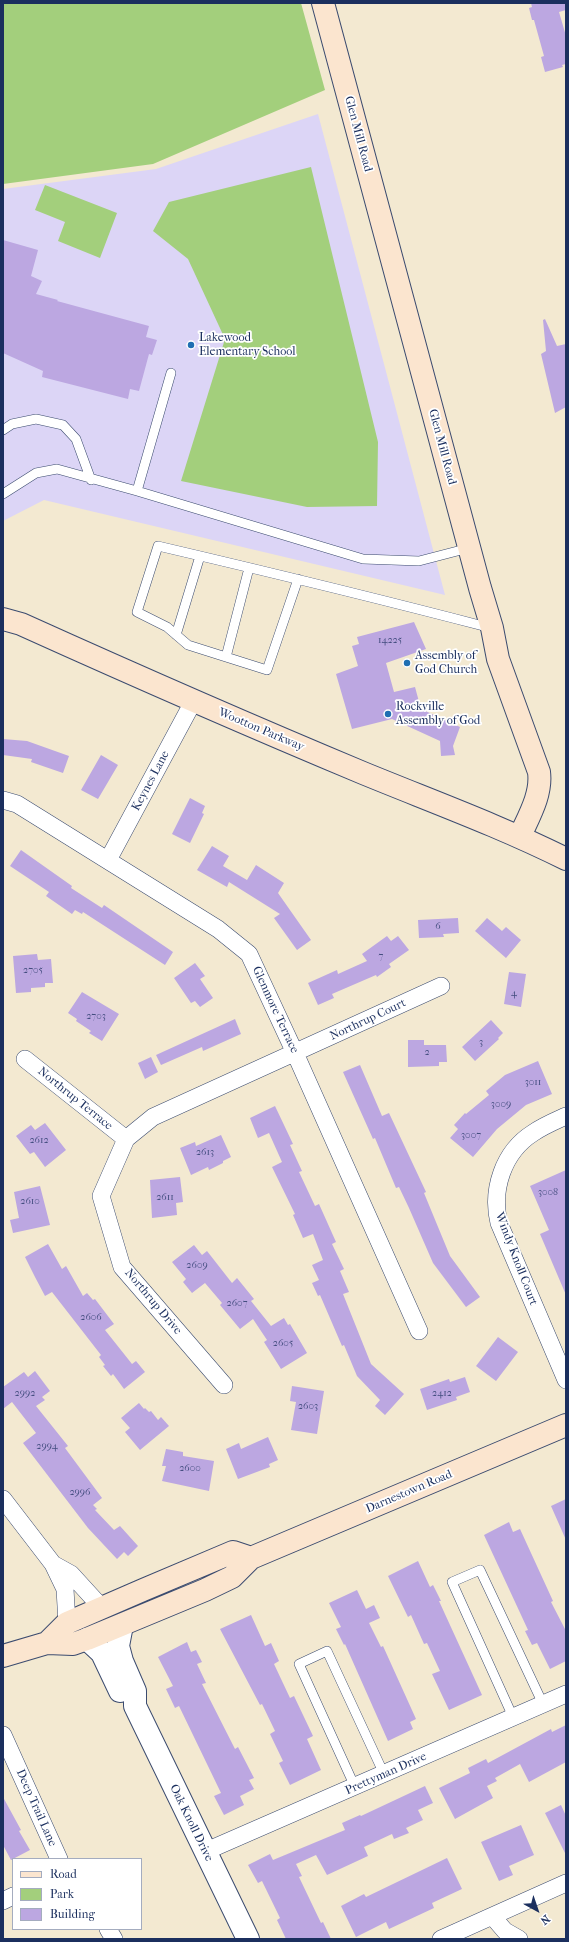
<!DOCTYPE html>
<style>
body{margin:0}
#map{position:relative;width:569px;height:1942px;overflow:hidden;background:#f3e9d1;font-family:"IM FELL French Canon",serif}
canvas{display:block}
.frame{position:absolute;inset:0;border:4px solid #1b2f5e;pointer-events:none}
.legend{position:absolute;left:12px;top:1858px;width:130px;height:72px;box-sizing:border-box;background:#fff;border:1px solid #a4acbf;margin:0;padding:5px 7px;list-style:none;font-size:12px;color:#1b2f5e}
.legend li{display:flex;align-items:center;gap:8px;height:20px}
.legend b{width:20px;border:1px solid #a4acbf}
.north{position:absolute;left:517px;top:1890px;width:40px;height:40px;-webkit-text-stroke:3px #fff;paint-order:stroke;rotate:140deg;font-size:11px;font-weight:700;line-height:16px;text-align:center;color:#1b2f5e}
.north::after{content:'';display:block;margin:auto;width:14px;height:18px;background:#1b2f5e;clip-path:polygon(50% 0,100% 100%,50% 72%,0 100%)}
</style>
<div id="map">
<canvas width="569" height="1942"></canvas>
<div class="frame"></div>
<ul class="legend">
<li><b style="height:5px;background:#fbe5cf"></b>Road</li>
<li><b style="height:11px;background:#a3cf7c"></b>Park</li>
<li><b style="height:11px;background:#bca7e1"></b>Building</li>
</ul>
<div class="north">N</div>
</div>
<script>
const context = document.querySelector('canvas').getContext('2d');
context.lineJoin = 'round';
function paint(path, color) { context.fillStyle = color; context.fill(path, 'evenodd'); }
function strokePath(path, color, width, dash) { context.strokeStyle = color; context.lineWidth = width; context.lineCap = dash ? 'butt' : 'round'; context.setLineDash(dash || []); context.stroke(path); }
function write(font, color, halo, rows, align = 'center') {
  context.font = font + ' "IM FELL French Canon",serif'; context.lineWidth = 3.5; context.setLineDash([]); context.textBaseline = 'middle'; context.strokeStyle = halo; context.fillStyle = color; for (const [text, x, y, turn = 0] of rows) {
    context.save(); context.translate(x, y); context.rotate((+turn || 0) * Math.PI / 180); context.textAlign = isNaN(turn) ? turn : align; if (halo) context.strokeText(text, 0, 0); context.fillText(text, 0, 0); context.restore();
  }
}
paint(new Path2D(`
 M318,114L445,595L44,500L3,521V189L156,169Z`), '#dcd5f6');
paint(new Path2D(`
 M3,3H301L325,90L153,164L3,184Z
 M311,167L378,442L377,506L307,507L181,481L225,339L188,259L153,231L169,202Z
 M45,185L117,213L100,258L58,241L65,222L35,210Z`), '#a3cf7c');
paint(new Path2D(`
 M531,3H566V10L559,12L566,36V64L562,65L563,67L545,72L541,57L544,56L534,20H532L529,8L532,7Z
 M3,240L38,250L31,276L42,281L36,294L58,300L57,301L149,326L146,337L157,340L152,355L149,354L139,391L130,389L128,399L42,377L43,371L3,353Z
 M545,319L557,346L566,344V407L555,413L541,354L546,351L543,320Z
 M414,622L426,649L386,663L394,692L415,687L421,709L460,727L453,746L455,755L441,756L440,741L392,719L352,729L336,674L358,666L352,646L359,644L357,637Z
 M3,739L27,741L69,756L63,773L31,762L32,759L3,755Z
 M101,755L118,765L98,799L81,790Z
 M190,798L205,806L202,813L204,814L190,843L172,834Z
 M212,846L229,856L223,866L247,880L256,865L284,883L278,893L311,940L297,950L274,918L280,914L229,882L227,887L197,870Z
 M21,850L72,886L71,888L102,908L104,905L173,952L165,965L83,912L82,914L75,910L72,914L46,896L49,892L10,866Z
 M458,918L459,933L443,934L444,937L419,938L418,920Z
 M487,918L502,931L506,927L521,940L506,958L475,931Z
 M387,936L391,941L398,936L409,950L389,964L391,967L377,977L376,975L332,994L334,998L318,1005L308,983L337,970L338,974L367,961L362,954Z
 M37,954L38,960L51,959L53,983H45V987L31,988V992L16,993L13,956Z
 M195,963L205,976L200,979L213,998L200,1007L195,1001L191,1003L174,978Z
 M509,972L526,974L521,1007L504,1004Z
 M82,992L119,1014L102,1041L89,1033L91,1031L76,1021L77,1019L68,1013Z
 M235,1019L241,1034L203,1051L202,1047L161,1065L156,1055Z
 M491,1020L503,1033L498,1038L499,1039L475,1061L462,1047Z
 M408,1040H424V1045H446L447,1062H439V1066L408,1067Z
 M151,1057L158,1072L145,1079L138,1063Z
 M538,1061L552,1094L526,1105L497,1129L473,1157L450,1138L458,1129L454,1125L465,1113L466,1114L489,1095L486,1091L505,1075Z
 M360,1065L382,1116L389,1113L426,1192L424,1193L450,1256L480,1297L466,1307L433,1263L409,1208L399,1187L396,1188L375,1138L373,1139L360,1110L343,1072Z
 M275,1106L293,1144L290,1145L302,1171L299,1172L315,1206L319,1204L336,1242L332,1244L344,1269L340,1271L349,1292L343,1294L371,1364L404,1394L385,1415L375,1406L380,1400L357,1376L344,1345L342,1346L320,1295L318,1296L312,1283L319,1280L312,1265L323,1260L313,1234L303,1238L293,1215L295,1214L272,1167L282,1162L269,1133L258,1138L250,1118Z
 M45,1123L66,1150L45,1167L34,1152L30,1154L16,1136L31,1125L35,1130Z
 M221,1135L231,1157L223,1161V1163L209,1170L208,1167L191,1175L180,1148L195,1142L196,1146Z
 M566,1170V1295L540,1234L549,1230L530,1186Z
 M180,1177L183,1202L176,1203L177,1215L152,1218L150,1180Z
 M40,1186L50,1225L13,1233L10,1220L19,1218L14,1192Z
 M48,1244L62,1269L66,1266L83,1296L87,1293L93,1300L95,1299L114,1324L105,1330L132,1364L136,1361L145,1372L124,1389L113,1374L111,1376L103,1366L105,1365L99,1357L101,1355L52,1292L45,1296L35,1277L25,1257Z
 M194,1245L202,1255L207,1251L232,1283L237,1278L254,1299L251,1301L271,1326L284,1318L288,1325L290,1324L307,1353L281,1369L264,1342L267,1340L253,1319L240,1329L220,1305L222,1303L205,1283L192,1293L183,1282L186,1279L172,1262Z
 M498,1337L518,1352L496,1381L476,1366Z
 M35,1371L50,1391L42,1397L45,1400L36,1406L68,1446L65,1448L102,1498L93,1505L97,1509L95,1510L114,1530L120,1526L138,1546L128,1556L124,1552L117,1559L88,1528L23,1443L36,1433L12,1402L3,1409V1387L24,1372L28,1377Z
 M465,1377L470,1392L456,1397L457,1400L427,1410L420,1389L449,1379L450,1382Z
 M292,1386L324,1391L317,1434L291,1430L296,1402L290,1401Z
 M139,1403L144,1409L145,1408L149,1412L151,1411L158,1420L161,1417L169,1426L140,1450L125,1432L130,1428L121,1418Z
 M268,1437L278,1460L269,1464L270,1467L238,1479L226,1449L239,1443L241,1449Z
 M166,1449L183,1452V1456L214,1461L209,1491L162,1481L166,1466H162Z
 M566,1499V1540L551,1506Z
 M509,1522L513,1532L520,1529L553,1601L551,1602L566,1631V1661L550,1669L537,1643L532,1645L525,1631L528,1630L484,1535Z
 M418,1561L430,1587L433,1585L441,1601H439L482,1695L449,1710L432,1674L440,1671L427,1643L424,1644L411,1615L408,1617L388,1576Z
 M357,1590L366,1609L374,1605L380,1618L369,1623L381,1647L383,1646L416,1719L410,1722L413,1729L388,1741L345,1644L344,1645L336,1629L341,1627L329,1603Z
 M251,1615L265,1646L271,1643L279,1661L274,1664L290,1698L294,1696L313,1736L307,1739L321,1770L290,1785L279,1763L283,1761L270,1734L275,1731L262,1704L260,1705L220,1629Z
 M187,1642L191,1652L196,1650L202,1662L197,1664L206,1683L202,1684L235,1749L238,1747L254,1778L249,1780L254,1789L240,1796L244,1805L224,1815L214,1796L221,1793L179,1706L175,1708L166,1689L173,1686L158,1657Z
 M566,1725V1762L529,1782L520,1764L495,1778L497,1781L487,1786L493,1798L455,1819L439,1788L470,1773L468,1768L486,1759L488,1763L551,1729L552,1732Z
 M425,1786L433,1803L418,1810L423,1820L406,1828L409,1833L394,1839L392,1834L364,1847L368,1856L327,1875L316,1855L296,1864L302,1876L299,1877L321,1923L323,1922L331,1939H286L277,1920L280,1918L262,1881L258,1883L248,1865L270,1854L273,1860L345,1830L342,1823L360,1815L361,1816Z
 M3,1797L21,1830L19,1831L30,1850L11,1860L3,1845Z
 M561,1805L566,1816V1855L545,1813Z
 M521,1825L534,1855L509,1866L513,1875L499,1881L481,1842Z
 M447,1858L462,1889L432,1903L434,1908L389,1929L386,1922L356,1937L341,1906L364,1894L366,1897Z`), '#bca7e1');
const service = new Path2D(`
 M171,373L137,491L363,559L419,561L469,548
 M3,430L12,424L36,419L63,425L76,439L91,480
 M3,494L36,473L57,469L137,491
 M298,579L267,670L188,645L167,627L137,612L158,546C269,572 380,599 491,628
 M176,635L200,556
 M226,657L249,568
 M513,1717L452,1582L480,1570L543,1704
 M355,1787L299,1664L327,1651L384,1774`);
const minor = new Path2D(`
 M3,800L17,804L218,929L249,954L295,1053L419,1331
 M108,860L193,702
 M25,1059L126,1139
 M566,1116C555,1121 543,1126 533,1133C503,1152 491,1190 499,1223L566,1380
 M224,1385L122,1267L101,1196L126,1139L153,1117L441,986
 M3,1499L53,1564L65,1589L67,1623
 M53,1564L71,1574L102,1608
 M3,1735L59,1859
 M204,1852L566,1694
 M3,1901L13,1896
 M493,1917L505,1931L519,1939
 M108,1929L114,1939
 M441,1939L566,1883`);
const tertiary = new Path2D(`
 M122,1625L118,1646L122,1661L135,1691V1706L248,1939
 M87,1639L102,1653L120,1691`);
const secondary = new Path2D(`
 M323,3L480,588L492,628L498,659L539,772C542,794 529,816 520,836
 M3,619L21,624C134,675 248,725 363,773C431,801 500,826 566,859
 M47,1643L67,1623L143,1590L233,1552L251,1558
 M3,1656L47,1643L73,1644L87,1639L205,1590L232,1577L251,1558L566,1425`);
strokePath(service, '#3b4b6f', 10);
strokePath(minor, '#3b4b6f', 18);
strokePath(tertiary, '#3b4b6f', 24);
strokePath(secondary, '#3b4b6f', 24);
strokePath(service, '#fff', 9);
strokePath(minor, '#fff', 17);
strokePath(tertiary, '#fff', 22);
strokePath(secondary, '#fbe5cf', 22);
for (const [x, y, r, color] of [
 [191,345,4,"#1f6fb2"],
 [407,663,4,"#1f6fb2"],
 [388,714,4,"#1f6fb2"]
]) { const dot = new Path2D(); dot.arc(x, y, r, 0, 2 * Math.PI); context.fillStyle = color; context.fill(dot); strokePath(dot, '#fff', 1.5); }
write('10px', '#434d7f', null, [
 ["14225",390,641],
 ["6",438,927],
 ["7",381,957],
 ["2705",33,971],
 ["4",514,994],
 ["2703",96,1017],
 ["3",481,1043],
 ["2",427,1053],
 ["3011",533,1083],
 ["3009",501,1105],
 ["3007",471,1136],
 ["2612",39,1141],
 ["2613",205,1153],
 ["3008",548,1193],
 ["2611",165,1198],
 ["2610",30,1202],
 ["2609",197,1266],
 ["2607",237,1304],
 ["2606",91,1318],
 ["2605",283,1344],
 ["2992",25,1394],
 ["2412",442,1394],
 ["2603",308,1407],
 ["2994",47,1447],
 ["2600",190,1469],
 ["2996",80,1493]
]);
write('12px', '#1b2f5e', '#fff', [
 ["Glen Mill Road",358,134,75],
 ["Glen Mill Road",442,447,75],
 ["Wootton Parkway",261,730,23],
 ["Keynes Lane",151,781,-62],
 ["Glenmore Terrace",275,1010,65],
 ["Northrup Court",368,1020,-25],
 ["Northrup Terrace",75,1099,39],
 ["Windy Knoll Court",516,1259,69],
 ["Northrup Drive",153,1302,50],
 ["Darnestown Road",409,1492,-23],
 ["Prettyman Drive",386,1774,-24],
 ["Deep Trail Lane",36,1808,66],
 ["Oak Knoll Drive",191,1823,64]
]);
write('12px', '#1b2f5e', '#fff', [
 ["Lakewood",199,338],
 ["Elementary School",199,352],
 ["Assembly of",415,656],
 ["God Church",415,670],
 ["Rockville",396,707],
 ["Assembly of God",396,721]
], 'left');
</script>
